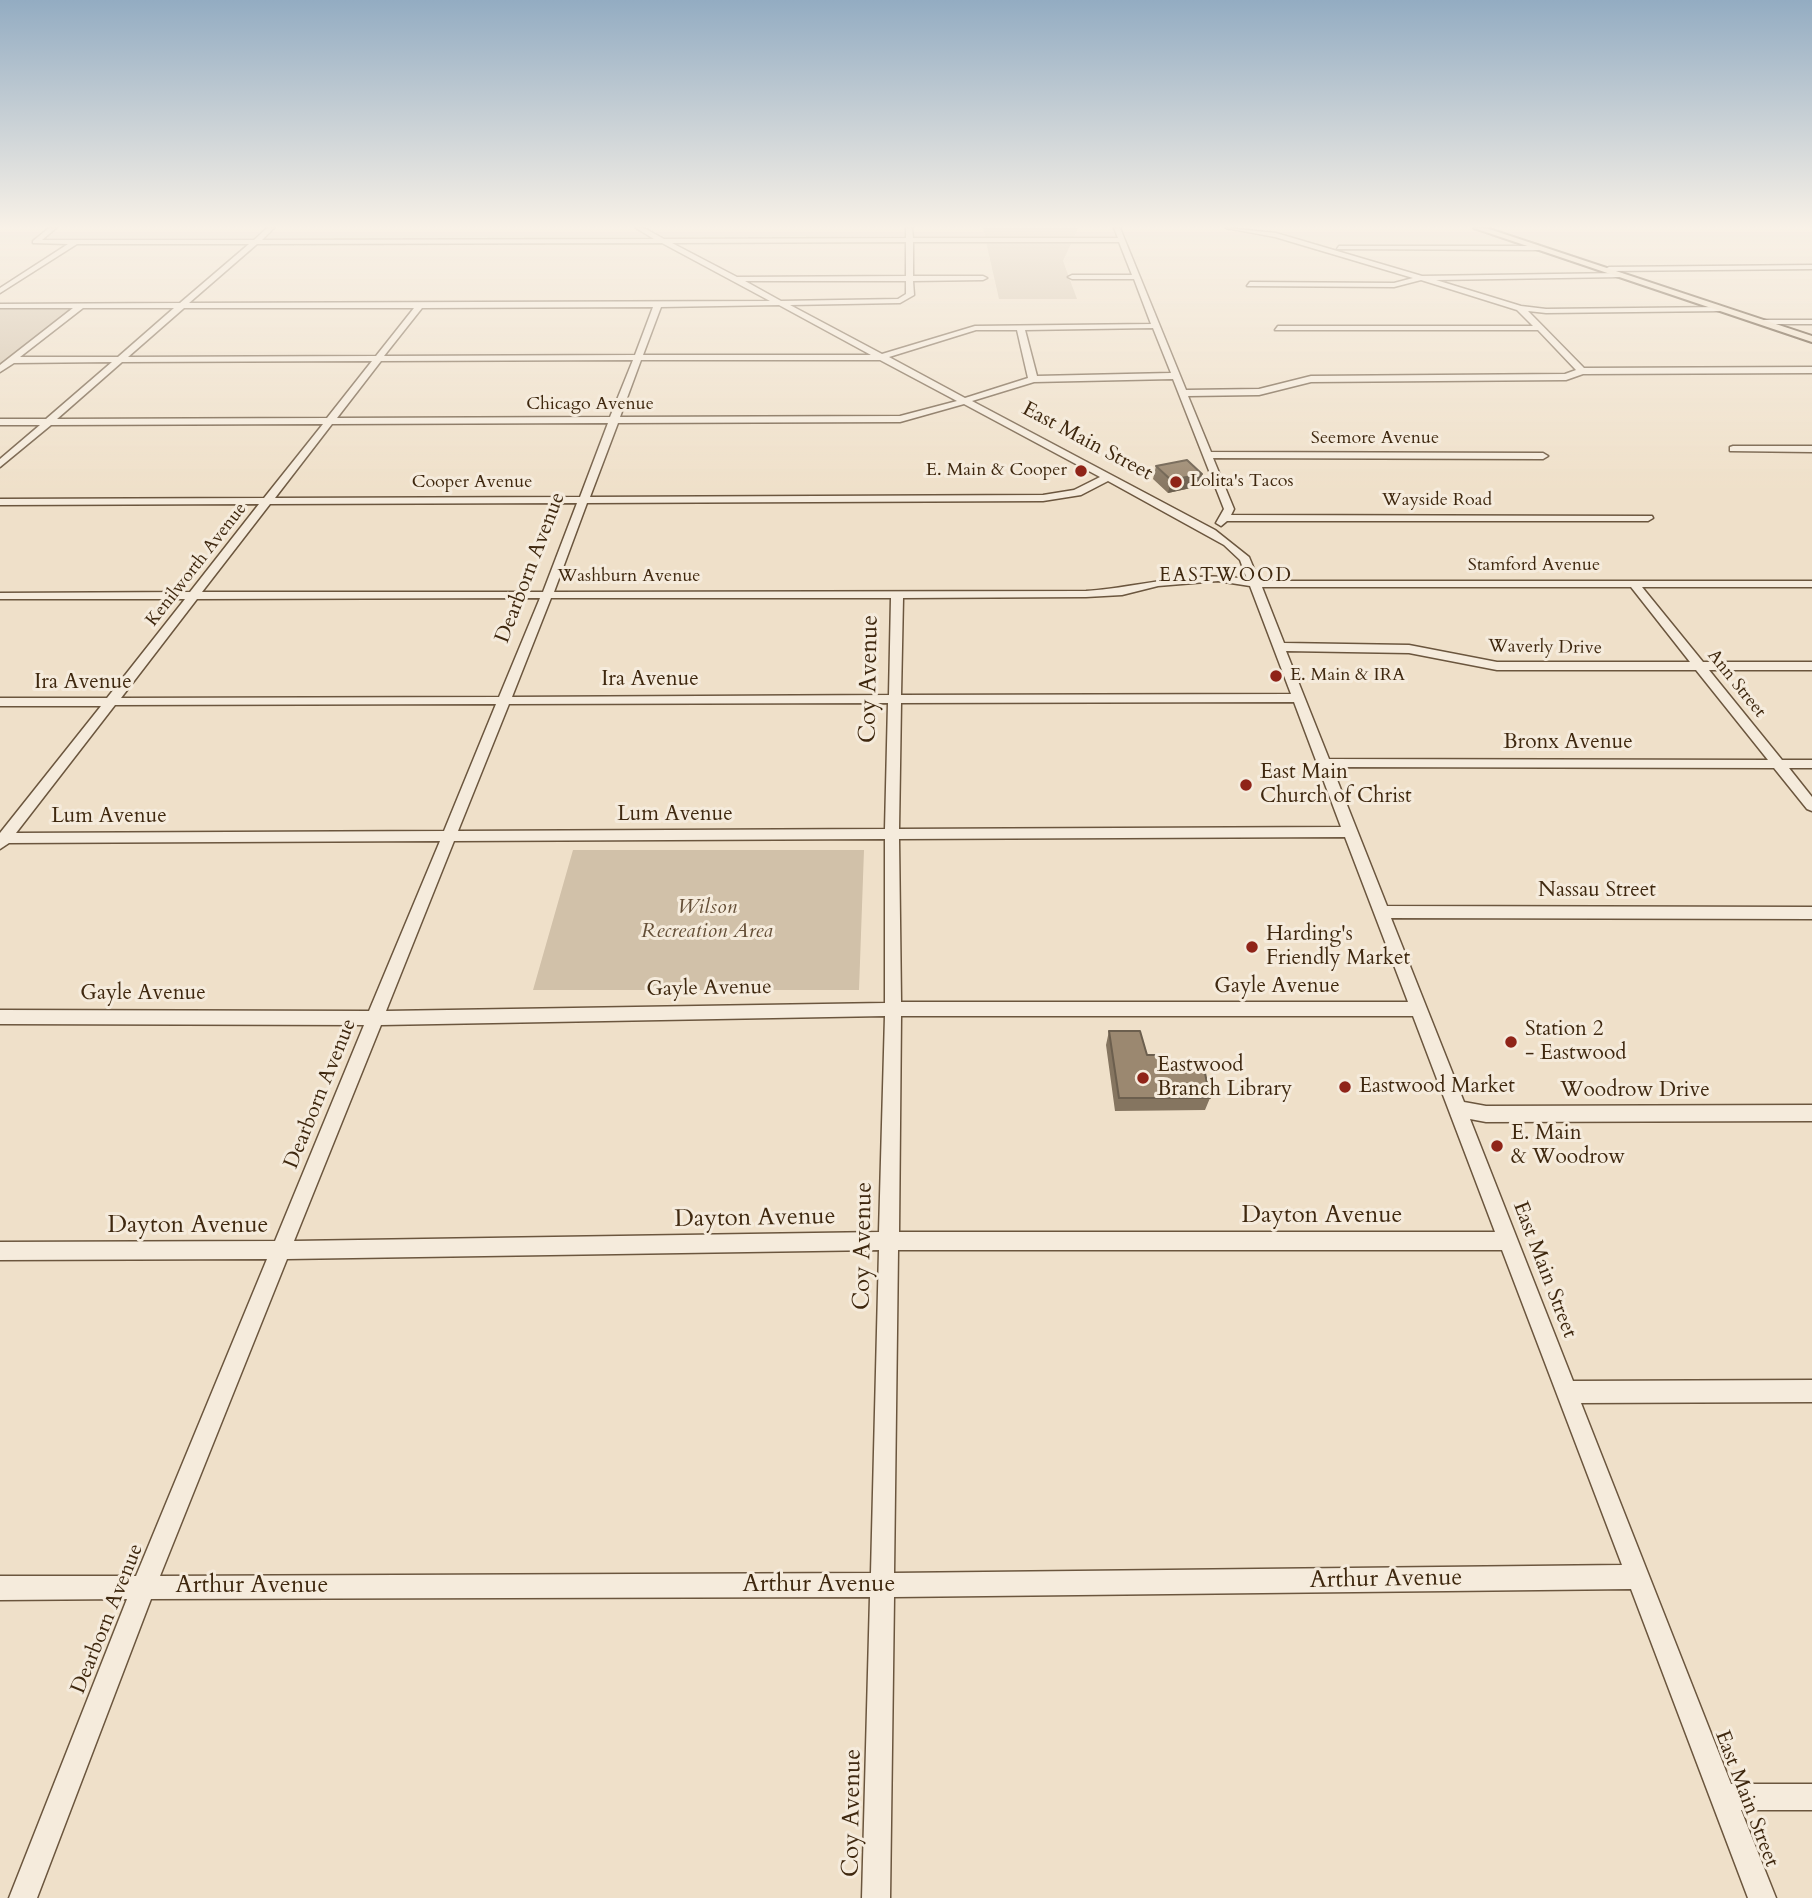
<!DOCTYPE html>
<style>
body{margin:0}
canvas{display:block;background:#efe0c9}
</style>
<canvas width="1812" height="1898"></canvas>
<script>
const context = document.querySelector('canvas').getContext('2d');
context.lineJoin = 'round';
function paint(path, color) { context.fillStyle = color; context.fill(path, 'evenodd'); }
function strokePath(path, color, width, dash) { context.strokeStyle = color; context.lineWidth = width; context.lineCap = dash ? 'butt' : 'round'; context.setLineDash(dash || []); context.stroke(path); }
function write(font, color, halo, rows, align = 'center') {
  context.font = font + ' Cardo,serif'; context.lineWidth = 6; context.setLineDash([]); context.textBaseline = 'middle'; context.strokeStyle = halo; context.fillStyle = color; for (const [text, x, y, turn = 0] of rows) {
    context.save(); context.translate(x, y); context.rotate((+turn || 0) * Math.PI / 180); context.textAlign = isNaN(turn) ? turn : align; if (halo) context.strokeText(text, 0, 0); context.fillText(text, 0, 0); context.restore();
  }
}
paint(new Path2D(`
 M983,228H1078L1063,261L1077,299H999Z
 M0,307H78L0,368Z
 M573,850H864L859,990H533Z`), '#d1c1a9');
const minor = new Path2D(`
 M49,228H56L42,240H254L267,228H274L262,240L654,239L636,228H644L664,239L906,238V228H912L913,238H1118L1114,228H1120L1186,390L1259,389L1311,376L1565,374L1576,370L1538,330H1275L1278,326H1533L1517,310L1421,280L1394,287L1247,286L1250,282L1394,283L1413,278L1275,237L1226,228L1276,233L1422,276L1621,273L1625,275L1621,277L1436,280L1521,306L1546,309L1722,307L1726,309L1722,311L1546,313L1528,311L1584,368L1812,367V373L1583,374L1566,380L1311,382L1259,395L1188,396L1211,452L1543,453L1548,456L1543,459L1213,458L1234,509L1231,515L1652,516L1653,518L1648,521H1227L1221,526L1216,523L1224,509L1173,379L1034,382L972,401L1215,530L1249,557L1259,581H1812V587H1642L1703,662H1812V670H1709L1782,760H1812V768H1789L1812,797V811L1807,809L1774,768L1332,767L1387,906L1812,907V919L1391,918L1464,1102L1486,1106L1812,1105V1121L1486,1122L1470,1119L1573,1381L1812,1380V1402L1581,1403L1731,1784H1812V1810H1741L1776,1898H1748L1631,1589L894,1597L890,1898H862L870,1597L151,1599L37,1898H9L127,1599L0,1600V1576H136L267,1259L0,1260V1242L275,1241L364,1025L0,1024V1010L369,1011L440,841L9,843L0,849V833L101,706H0V698H107L185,599H0V593L190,592L259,504L0,505V499L264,498L323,424L51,425L0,467V459L40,425H0V419H46L112,362L14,363L0,372V365L73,308H0V304L180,303L249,244H77L0,293V288L68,244L33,243V241ZM906,242V276L737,277L672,243ZM913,242H1119L1132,275H1072L1068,277L1072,279H1134L1151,324L975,326L882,354L790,305L900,303L914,295L913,281L983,280L987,278L983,276H913ZM662,243L770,301L189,303L257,244ZM745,281H906V294L898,299L781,301ZM779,305L871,355H643L661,307ZM653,307L635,355L384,356L422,308ZM83,308H174L118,357H20ZM184,308H414L376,356L128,357ZM1153,328L1171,373L1037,376L1025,330ZM976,330H1017L1028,378L965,398L889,357ZM633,360L610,417L337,418L381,361ZM641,360H880L957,401L900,416L620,417ZM372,361L327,418L57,419L122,362ZM964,404L1100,477L1074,490L1043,495L590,497L618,423L900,422ZM608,423L580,497L275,498L332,424ZM1108,481L1224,545L1240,560L1247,579C1190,570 1142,587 1086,591L554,592L587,503L1043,501L1081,495ZM577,503L543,592H202L270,504ZM1218,581L1250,586L1291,694L901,695L903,598L1086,597L1122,595L1158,586ZM1262,587H1631L1690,662H1497L1409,645L1284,643ZM540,598L499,697L121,698L197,599ZM551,598H891L889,695L512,697ZM1286,651L1409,653L1497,670H1696L1768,760L1329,759ZM1294,702L1341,827L899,829L901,703ZM888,703L885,829L458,831L509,704ZM496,704L444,831L16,833L115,705ZM1345,837L1408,1002H901L899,839ZM885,839V1003L386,1011L454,841ZM885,1016L879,1232L294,1241L381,1025ZM901,1016H1413L1495,1232H899ZM879,1250L871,1573L160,1576L287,1259ZM898,1250H1502L1622,1565L894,1573Z
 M1339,246H1538L1542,248L1538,250L1337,249Z
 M1812,265V269L1609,271L1605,269L1609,267Z
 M1759,320H1812V324H1762Z
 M1733,446H1812V452L1730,451V447Z`);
const major = new Path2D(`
 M1474,228H1486L1812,336V342Z`);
strokePath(minor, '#6b563e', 3);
strokePath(major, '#3f280f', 4);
paint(minor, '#f5ebdc');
paint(major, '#efe0c9');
paint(new Path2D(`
 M1156,466L1202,474L1200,486L1168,493L1153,479Z
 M1109,1031L1147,1055L1180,1068L1210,1098L1205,1110L1115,1111L1106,1045Z`), '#857560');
paint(new Path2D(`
 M1202,474L1200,486L1168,493L1171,480Z`), '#6c5f4e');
const building = new Path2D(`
 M1187,460L1202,474L1171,480L1156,466Z
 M1109,1031H1140L1147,1055H1160L1165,1062H1179L1180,1068H1204L1210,1098H1119Z`);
paint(building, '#9b8870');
strokePath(building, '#6c5f4e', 2);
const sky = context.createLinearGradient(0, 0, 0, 493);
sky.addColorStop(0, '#93acc2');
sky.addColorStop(0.46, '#f8f1e7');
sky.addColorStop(1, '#f8f1e700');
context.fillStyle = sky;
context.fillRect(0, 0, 1812, 493);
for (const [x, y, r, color] of [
 [1081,471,7,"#8f2418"],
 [1176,482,7,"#8f2418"],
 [1276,676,7,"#8f2418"],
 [1246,785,7,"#8f2418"],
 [1252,947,7,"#8f2418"],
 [1511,1042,7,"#8f2418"],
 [1143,1078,7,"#8f2418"],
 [1345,1087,7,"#8f2418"],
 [1497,1146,7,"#8f2418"]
]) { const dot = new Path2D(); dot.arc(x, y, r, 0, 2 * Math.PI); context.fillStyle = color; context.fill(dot); strokePath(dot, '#f5ebdc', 2.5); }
write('18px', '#3f280f', '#f5ebdc', [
 ["Chicago Avenue",590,405],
 ["Seemore Avenue",1375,439],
 ["Cooper Avenue",472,483],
 ["Wayside Road",1437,501],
 ["Kenilworth Avenue",197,565,-52],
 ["Stamford Avenue",1534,566],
 ["Washburn Avenue",629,577],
 ["Waverly Drive",1545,648,1],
 ["Ann Street",1736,684,51]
]);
write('18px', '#3f280f', '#f5ebdc', [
 ["E. Main & Cooper",1067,471,"right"],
 ["Lolita's Tacos",1190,482],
 ["E. Main & IRA",1290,676]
], 'left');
context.letterSpacing = '2px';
write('19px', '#3f280f', '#f5ebdc', [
 ["EASTWOOD",1226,577]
]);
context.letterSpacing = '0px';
write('21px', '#3f280f', '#f5ebdc', [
 ["East Main Street",1087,442,28],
 ["Dearborn Avenue",531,568,-69],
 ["Ira Avenue",650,680],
 ["Ira Avenue",83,683],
 ["Bronx Avenue",1568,743],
 ["Lum Avenue",675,815],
 ["Lum Avenue",109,817],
 ["Nassau Street",1597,891],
 ["Gayle Avenue",1277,987],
 ["Gayle Avenue",709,989,-1],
 ["Gayle Avenue",143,994],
 ["Woodrow Drive",1635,1091],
 ["Dearborn Avenue",321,1094,-68],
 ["East Main Street",1544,1270,69],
 ["Dearborn Avenue",108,1619,-68],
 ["East Main Street",1746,1799,69]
]);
write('21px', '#3f280f', '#f5ebdc', [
 ["East Main",1260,773],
 ["Church of Christ",1260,797],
 ["Harding's",1266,935],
 ["Friendly Market",1266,959],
 ["Station 2",1525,1030],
 ["- Eastwood",1525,1054],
 ["Eastwood",1157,1066],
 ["Branch Library",1157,1090],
 ["Eastwood Market",1359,1087],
 ["E. Main",1511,1134],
 ["& Woodrow",1511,1158]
], 'left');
write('italic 21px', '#644e36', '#f5ebdc', [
 ["Wilson",707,908],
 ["Recreation Area",707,932]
]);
write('24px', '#3f280f', '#f5ebdc', [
 ["Coy Avenue",870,679,-89],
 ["Dayton Avenue",1322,1216],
 ["Dayton Avenue",755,1219,-1],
 ["Dayton Avenue",188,1226],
 ["Coy Avenue",864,1246,-89],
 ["Arthur Avenue",1386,1580,-1],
 ["Arthur Avenue",819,1585],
 ["Arthur Avenue",252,1586],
 ["Coy Avenue",853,1813,-89]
]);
</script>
